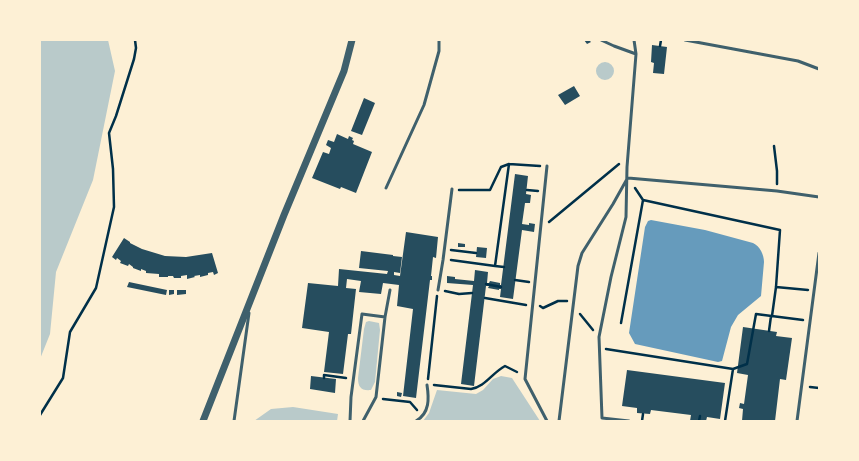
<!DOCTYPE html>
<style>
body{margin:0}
#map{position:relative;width:859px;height:461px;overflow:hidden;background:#fdf0d5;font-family:"Noto Sans",sans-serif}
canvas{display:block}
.frame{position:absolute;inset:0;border:41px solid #fdf0d5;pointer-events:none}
</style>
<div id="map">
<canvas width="859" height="461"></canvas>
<div class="frame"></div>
</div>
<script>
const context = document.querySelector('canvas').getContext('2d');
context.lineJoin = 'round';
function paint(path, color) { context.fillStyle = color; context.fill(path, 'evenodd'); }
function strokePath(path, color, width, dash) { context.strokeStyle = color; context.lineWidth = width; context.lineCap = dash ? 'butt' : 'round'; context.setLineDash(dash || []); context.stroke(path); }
paint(new Path2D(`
 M40,40H108L115,71L93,180L56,272L50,334L40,359Z
 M596 71a9 9 0 1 1 18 0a9 9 0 1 1-18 0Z
 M369,321L379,323L380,330L375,382L371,390C361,391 358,387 358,378L364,329L366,322Z
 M501,376L512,378L540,421H423L429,413L437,390L476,394L483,390L493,379Z
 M293,407L338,414L337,421H254L271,409Z`), '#b9caca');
paint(new Path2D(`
 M651,220L705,230L753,243C760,246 764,255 764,262L761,296L738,315L731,327L722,361L718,362L635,344L629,333L645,227L648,221Z`), '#669bbc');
paint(new Path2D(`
 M584,40H589L591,42L587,44Z
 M652,45L667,47L664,74L653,73L654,63L651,62Z
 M574,86L580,96L565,105L558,95Z
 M364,98L375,103L362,135L351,131Z
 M337,134L348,139L349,136L353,138L352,140L354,141L353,144L372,152L356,193L341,187L340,189L312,178L323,152L329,154L331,148L326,145L328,140L334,142Z
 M515,174L528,176L526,194L531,195L530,203H525L522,224L529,225V223L535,224L534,232L522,230L513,299L500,297L501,289H499V290L488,288L489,286H486L474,386L461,384L473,285L447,283V276L455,277V279L474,281L475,270L488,272L487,283H489L490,281L500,283V285H501Z
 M406,232L438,237L436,258L433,257L431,276H432V280H430L416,398L403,396L413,309L397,306L399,285L383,283L381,294L359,292L361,281L347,279L346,288L356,289L351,334H348L343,374L324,372L329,332L302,328L308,283L338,286L339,269L387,274L388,271L359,268L361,251L393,255V256L402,257L400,273L394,272V275L400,276Z
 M124,238L130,242V243L142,249L165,256L186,257L212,253L218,273L214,275L213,272L208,273V275L200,277V275L194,276L195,277L187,279V275L181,276V278H174L173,276H168V277H159V274L146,273V271L141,269V271L133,268V267L129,264L128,266L120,263L121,261L117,258L116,260L112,257Z
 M458,243L465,244V247H458Z
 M477,247L487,248L486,258L476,257Z
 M129,282L167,290L166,295L127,287Z
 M169,290H174V294L169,295Z
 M177,290H186V294L177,295Z
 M743,327L777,332L776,336L792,338L786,380L780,379L775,421H742L743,409L739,408L740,403L744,404L748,375L737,373Z
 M627,370L725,383L720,419L707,417L706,421H690L691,415L651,410L650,414L637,413V408L622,406Z
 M311,376L336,379L335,393L310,389Z
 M397,392L402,393L401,397L397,396Z`), '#264d5e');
strokePath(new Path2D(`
 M660,46L661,40
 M774,146L777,171V184
 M459,190H490L501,167L509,164
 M527,190L538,191
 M643,200L780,230L776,287L772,316
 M549,222L619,164
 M451,250L476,253
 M451,260L495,266L509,164L540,166
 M495,266L504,267
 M515,280L529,282
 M486,284L501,287
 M776,287L808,290
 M445,291L459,294L472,293
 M485,298L526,305
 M540,306L543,308L558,301H567
 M580,314L593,330
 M621,323L643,200L635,188
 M769,331L771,316
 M606,349L733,369L747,364L756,314L803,320
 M324,378V375L346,378
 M428,379L437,296
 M434,385L471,389C485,387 492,373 505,366L517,372
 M810,387L819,388
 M383,399L410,402L417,410
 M40,415L63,378L70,332L96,288L114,207L113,169L109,133L116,116L134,59L136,48L135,40
 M642,421L643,414
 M699,421L700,416
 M725,421L733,369`), '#003049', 2.5);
strokePath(new Path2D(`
 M601,40L614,46L636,54
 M685,40L798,61L819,69
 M547,166L525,379L547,421
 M628,178L777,191L819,197
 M386,188L424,105L439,51V40
 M438,290L443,260L452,189
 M385,317L390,290
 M234,421L249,313
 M350,421L351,397L362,314L385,317L376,397L363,421
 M416,421C430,413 429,398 427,385
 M559,421L578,266L582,253L613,204L627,179
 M629,421L602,418L599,337L611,277L626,217L627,167L636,54L634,40
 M797,421L819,253`), '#3f606c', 3);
strokePath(new Path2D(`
 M203,421L284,215L344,71L352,40`), '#3f606c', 7);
</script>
